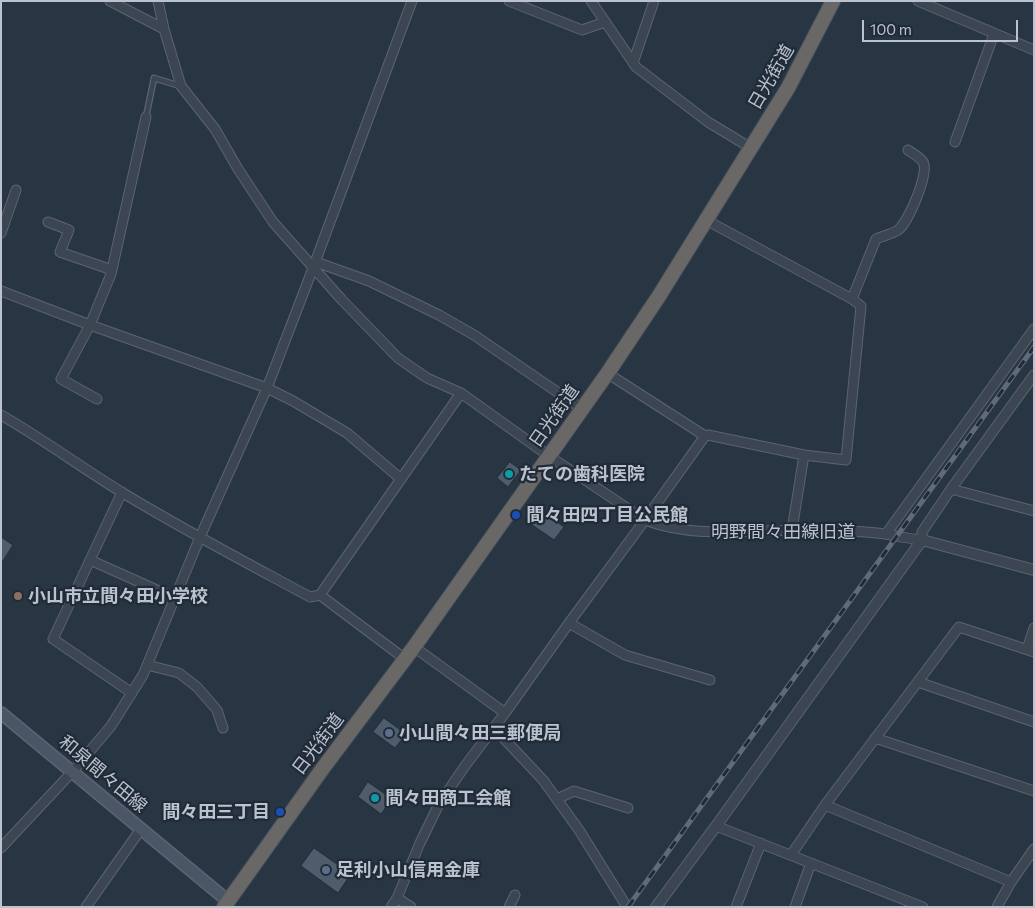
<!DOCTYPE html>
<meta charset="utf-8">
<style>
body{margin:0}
#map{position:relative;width:1035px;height:908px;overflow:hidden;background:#283543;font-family:Commissioner,sans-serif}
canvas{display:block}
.frame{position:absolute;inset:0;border:2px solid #bac2cd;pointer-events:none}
.scale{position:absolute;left:862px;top:20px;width:156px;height:22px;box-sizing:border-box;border:2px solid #bac2cd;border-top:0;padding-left:6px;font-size:15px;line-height:18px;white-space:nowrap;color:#bac2cd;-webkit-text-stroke:4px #212b38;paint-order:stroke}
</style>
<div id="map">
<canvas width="1035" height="908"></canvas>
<div class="frame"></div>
<div class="scale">100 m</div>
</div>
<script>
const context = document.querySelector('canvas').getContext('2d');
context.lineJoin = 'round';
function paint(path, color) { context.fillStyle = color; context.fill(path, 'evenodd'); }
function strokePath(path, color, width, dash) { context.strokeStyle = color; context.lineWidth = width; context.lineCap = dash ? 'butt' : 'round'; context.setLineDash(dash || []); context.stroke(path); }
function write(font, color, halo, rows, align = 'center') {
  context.font = font + ' Commissioner,"Noto Sans JP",sans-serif'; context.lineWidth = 4.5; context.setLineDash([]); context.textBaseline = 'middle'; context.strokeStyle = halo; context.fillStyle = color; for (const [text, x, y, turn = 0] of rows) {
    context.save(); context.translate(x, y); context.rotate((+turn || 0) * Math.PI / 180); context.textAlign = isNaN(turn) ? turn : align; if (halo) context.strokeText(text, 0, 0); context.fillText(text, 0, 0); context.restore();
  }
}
const building = new Path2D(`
 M510,462L521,470L508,487L497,478Z
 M535,506L564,527L554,540L525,520Z
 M1,537L13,545L1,564Z
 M384,718L406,734L395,748L373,732Z
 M368,782L392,799L381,814L358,797Z
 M314,848L351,874L338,893L301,866Z`);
paint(building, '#4e5c6c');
strokePath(building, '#232d3a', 1);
const service = new Path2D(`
 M146,117L154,78L180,86`);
const minor = new Path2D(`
 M110,1L164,29
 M158,1L164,29L181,86L215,129L238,169L273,222L342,300L398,358L427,378L461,393L549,456L645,520C693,538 743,531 793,530C822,530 856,530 885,534C889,534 892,536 896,536C905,538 914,539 922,540V532L951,489L1034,375
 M509,1L582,30L605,22
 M591,1L636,67L708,122L751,148
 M918,1L1034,50
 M633,63L654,1
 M955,142L994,34
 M48,222L69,230L60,252L112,270
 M1,233L16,190
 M316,262L369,281L439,315L474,335L582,409
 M1,291L90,325L267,388L293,401L347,433L401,479
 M852,299L876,239C883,236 892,234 898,230C908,223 930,172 923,162C920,157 912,153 908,150
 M607,373L705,436
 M97,399L61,379L90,325L111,274L146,117
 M1,415C43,439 82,468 123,493C184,530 247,563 310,597L320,595
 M951,489L1034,511
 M122,492L53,639L132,693
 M792,530L804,455
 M886,534L1034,329
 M90,560L175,598
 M569,623L625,655L710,680
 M414,647L505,713
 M1027,649L1034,628
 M405,659L320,595L461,393
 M147,665L179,673L197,687L217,710L223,728
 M918,682L1034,722
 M494,728L543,780L579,830L627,907
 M875,738L1034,791
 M557,799L574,791L628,808
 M825,805L1011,882
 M716,826L923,907
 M1,848L73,771L111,726L143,675L200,537L267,388L313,268L412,1
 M791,855L825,805L959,627L1034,652
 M397,898L411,907
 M86,907L141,829
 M391,907L397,898L420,843L439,804L465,766L505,713L569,623L645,520L705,436L708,435L804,455L846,460L861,306L852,299L706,220
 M509,907L515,895
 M736,907L761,843
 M795,907L811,863
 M997,907L1011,882L1034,849`);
const tertiary = new Path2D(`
 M656,907L716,826L922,540L1034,570`);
const secondary = new Path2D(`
 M1,713L228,901`);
const trunk = new Path2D(`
 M224,907L323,768L414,647L609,371L659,296L788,88L833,1`);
strokePath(service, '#5b6470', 7);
strokePath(minor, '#5b6470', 11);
strokePath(tertiary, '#5b6470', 12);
strokePath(secondary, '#5b6470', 14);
strokePath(trunk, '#47515d', 16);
strokePath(service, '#3c4653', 4.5);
strokePath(minor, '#3c4653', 9);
strokePath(tertiary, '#3c4653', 10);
strokePath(secondary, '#4a5666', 11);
strokePath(trunk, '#6a6866', 14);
const rail = new Path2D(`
 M628,907L1034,347`);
strokePath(rail, '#5f6b7a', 5);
strokePath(rail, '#212b38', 3, [9]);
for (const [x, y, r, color] of [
 [509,474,5,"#0f9aa8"],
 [516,515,5,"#1a4fb4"],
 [18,596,5,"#8d6e63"],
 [389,733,5,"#5c6f8a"],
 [375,798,5,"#0f9aa8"],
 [280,812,5,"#1a4fb4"],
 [326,870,5,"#5c6f8a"]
]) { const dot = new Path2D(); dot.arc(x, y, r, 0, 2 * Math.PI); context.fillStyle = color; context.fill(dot); strokePath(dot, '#212b38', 2); }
write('18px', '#bac2cd', '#212b38', [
 ["日光街道",771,77,-60],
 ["日光街道",554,416,-55],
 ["明野間々田線旧道",783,532],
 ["日光街道",318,744,-53],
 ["和泉間々田線",103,774,40]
]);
write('bold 18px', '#bac2cd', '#212b38', [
 ["たての歯科医院",519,474],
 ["間々田四丁目公民館",526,515],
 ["小山市立間々田小学校",28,596],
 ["小山間々田三郵便局",399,733],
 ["間々田商工会館",385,798],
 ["間々田三丁目",270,812,"right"],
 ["足利小山信用金庫",336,870]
], 'left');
</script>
